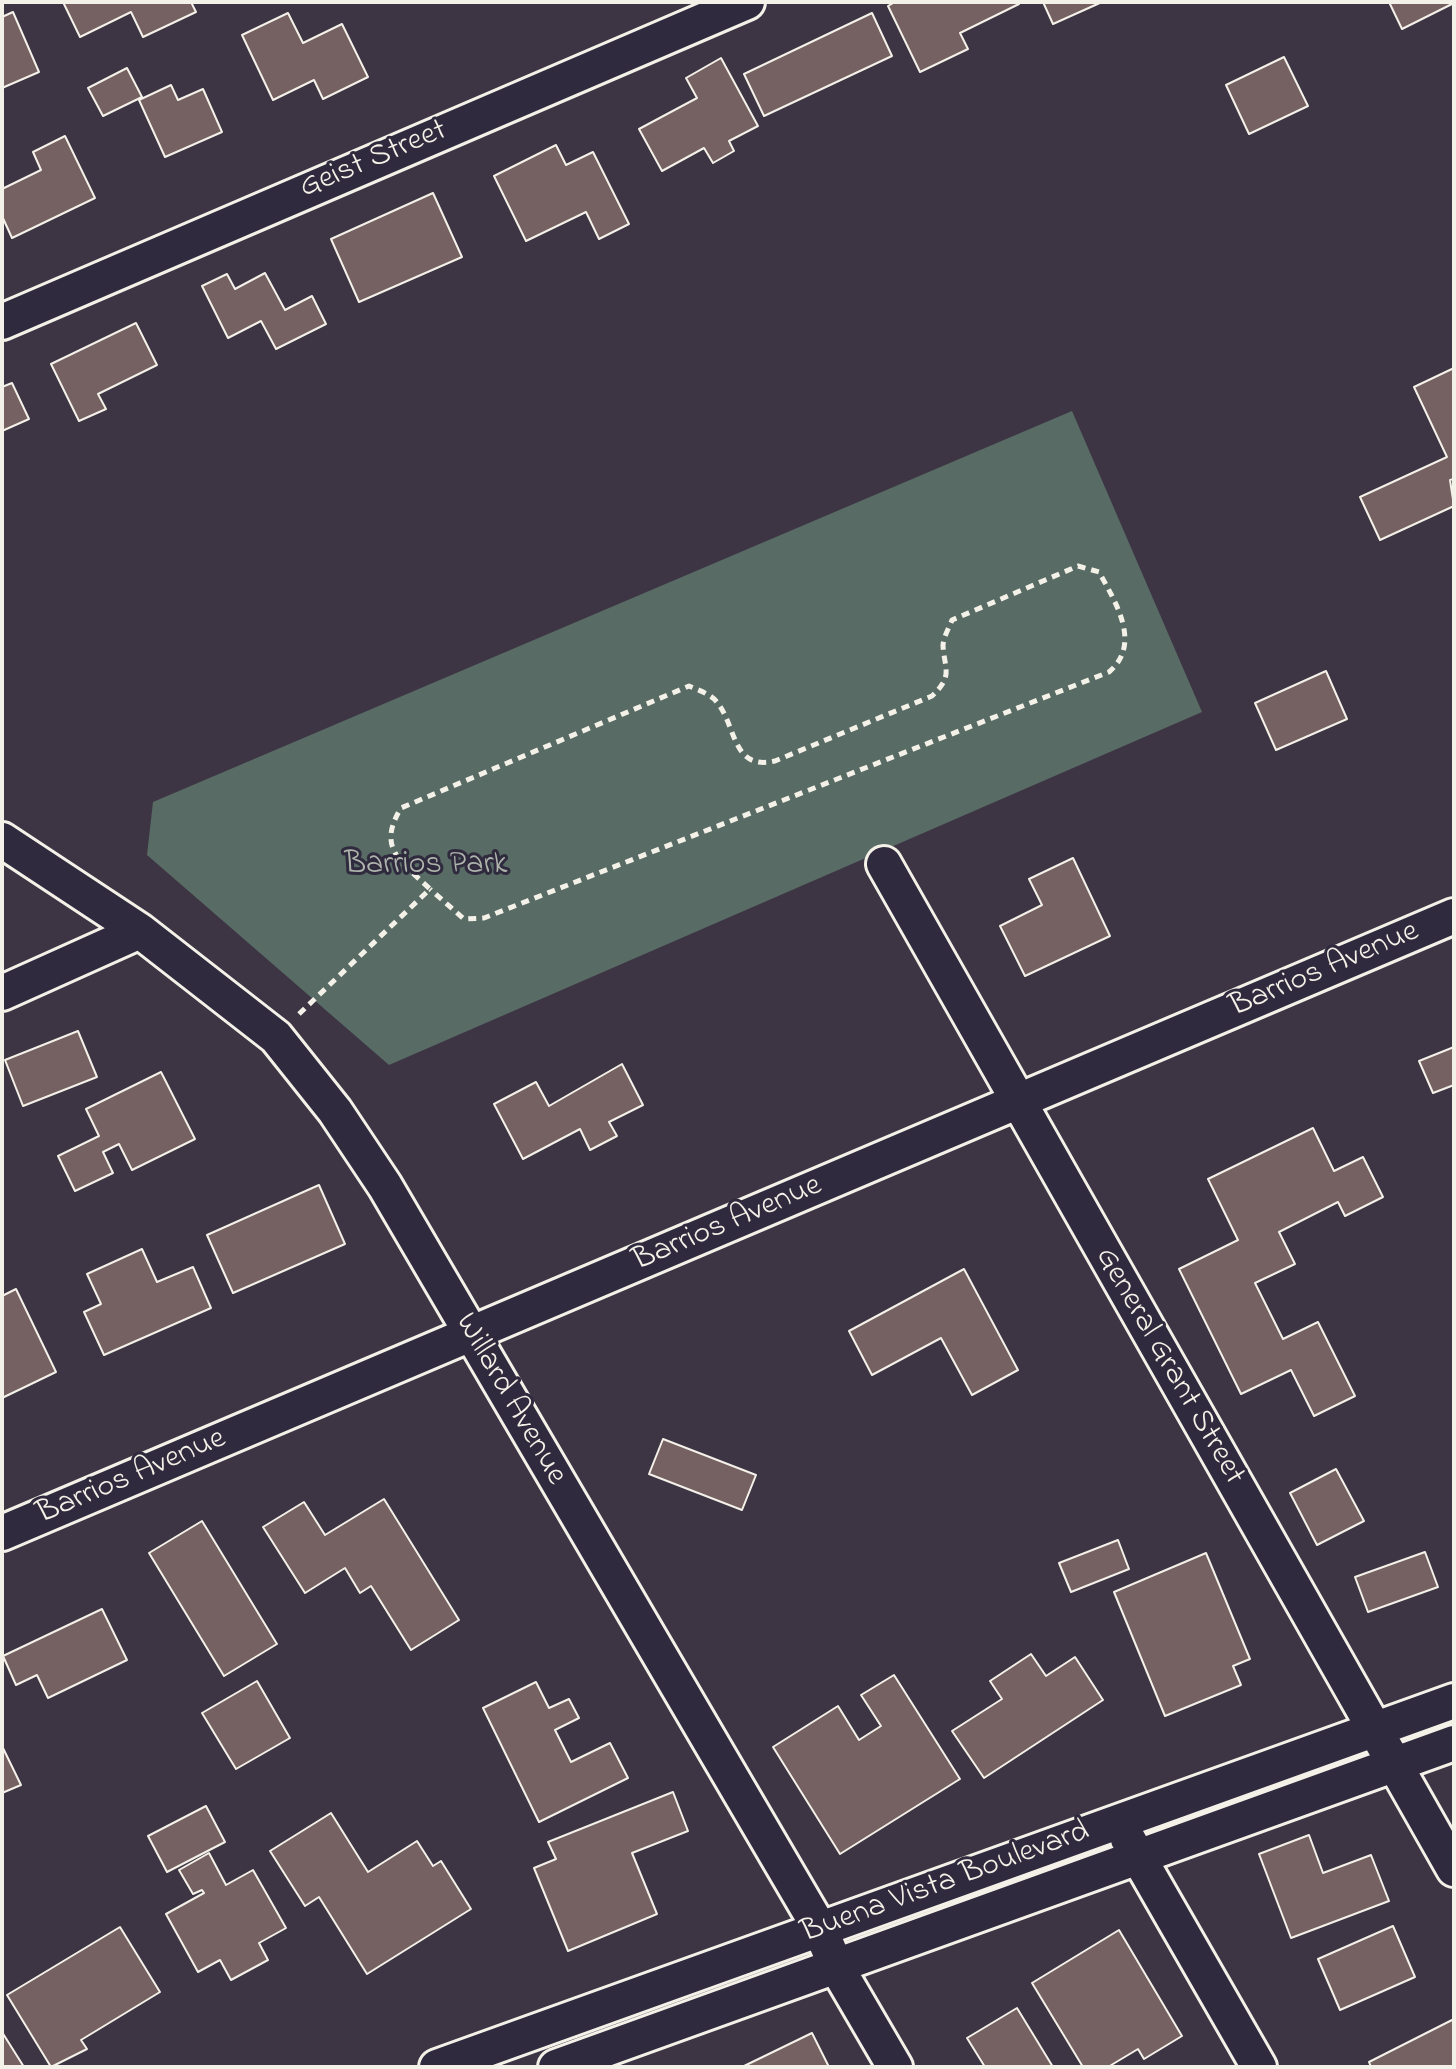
<!DOCTYPE html>
<style>
body{margin:0}
#map{position:relative;width:1456px;height:2069px;overflow:hidden;background:#3d3544;font-family:"Indie Flower",sans-serif}
canvas{display:block}
.frame{position:absolute;inset:0;border:4px solid #f4f1e8;pointer-events:none}
</style>
<div id="map">
<canvas width="1456" height="2069"></canvas>
<div class="frame"></div>
</div>
<script>
const context = document.querySelector('canvas').getContext('2d');
context.lineJoin = 'round';
function paint(path, color) { context.fillStyle = color; context.fill(path, 'evenodd'); }
function strokePath(path, color, width, dash) { context.strokeStyle = color; context.lineWidth = width; context.lineCap = dash ? 'butt' : 'round'; context.setLineDash(dash || []); context.stroke(path); }
function write(font, color, halo, rows, align = 'center') {
  context.font = font + ' "Indie Flower",sans-serif'; context.lineWidth = 6; context.setLineDash([]); context.textBaseline = 'middle'; context.strokeStyle = halo; context.fillStyle = color; for (const [text, x, y, turn = 0] of rows) {
    context.save(); context.translate(x, y); context.rotate((+turn || 0) * Math.PI / 180); context.textAlign = isNaN(turn) ? turn : align; if (halo) context.strokeText(text, 0, 0); context.fillText(text, 0, 0); context.restore();
  }
}
paint(new Path2D(`
 M1072,411L1202,712L389,1065L147,855L153,802Z`), '#586b65');
const building = new Path2D(`
 M63,2H191L196,12L143,37L131,12L80,37Z
 M895,2H1017L1019,4L960,33L968,49L920,72L888,6Z
 M1043,2H1102L1053,24Z
 M1389,2H1454V3L1402,29Z
 M13,12L39,72L2,88V17Z
 M288,13L303,43L342,24L368,77L323,99L314,80L273,100L242,35Z
 M872,13L892,56L764,116L744,74Z
 M1284,57L1308,106L1249,134L1226,85Z
 M721,58L758,126L729,141L734,151L713,163L704,148L662,171L639,129L697,98L686,78Z
 M127,68L142,97L103,116L88,88Z
 M171,85L178,100L203,89L222,132L165,157L139,100Z
 M65,136L95,198L12,238L2,216V189L41,170L33,152Z
 M556,145L566,165L593,152L629,224L599,239L586,212L526,241L494,176Z
 M433,193L462,257L359,302L331,239Z
 M265,273L285,310L312,296L326,324L276,349L261,321L228,338L202,286L227,274L235,289Z
 M136,323L157,365L98,394L106,409L79,421L51,364Z
 M1454,368V479L1450,480L1454,506L1380,540L1360,497L1447,457L1414,387Z
 M12,383L29,419L2,431V387Z
 M1326,671L1347,719L1276,750L1255,703Z
 M1073,858L1110,936L1025,976L1000,926L1042,905L1029,879Z
 M78,1031L97,1077L23,1106L5,1060Z
 M1454,1047V1085L1433,1093L1419,1061Z
 M622,1064L643,1105L609,1122L617,1136L590,1150L580,1129L523,1159L494,1104L536,1082L549,1106Z
 M161,1072L195,1139L132,1170L119,1144L103,1152L113,1173L75,1191L58,1156L99,1136L86,1109Z
 M1313,1128L1334,1171L1363,1157L1383,1197L1345,1216L1338,1202L1279,1232L1295,1264L1255,1283L1283,1339L1318,1322L1355,1396L1314,1416L1291,1370L1241,1394L1179,1269L1238,1240L1208,1179Z
 M319,1185L345,1244L233,1293L207,1235Z
 M142,1249L157,1282L193,1267L211,1308L104,1355L84,1312L101,1304L87,1274Z
 M964,1269L1018,1370L972,1395L941,1338L872,1375L849,1331Z
 M16,1289L56,1372L2,1398V1296Z
 M663,1439L756,1475L742,1510L649,1474Z
 M1336,1469L1364,1521L1317,1545L1290,1493Z
 M384,1499L459,1620L411,1650L371,1586L360,1593L345,1568L305,1593L263,1527L304,1502L325,1535Z
 M202,1521L277,1644L224,1676L149,1553Z
 M1118,1540L1129,1569L1071,1592L1059,1563Z
 M1425,1552L1438,1587L1368,1612L1355,1577Z
 M1206,1553L1250,1659L1233,1666L1241,1685L1165,1716L1114,1592Z
 M102,1609L127,1660L48,1698L37,1675L16,1685L3,1656Z
 M1031,1654L1046,1676L1075,1657L1103,1700L984,1778L952,1731L1002,1699L990,1681Z
 M894,1675L960,1779L840,1854L773,1747L838,1706L859,1740L881,1726L861,1695Z
 M257,1681L290,1738L236,1769L202,1713Z
 M536,1682L549,1708L569,1699L579,1718L555,1730L571,1762L610,1743L628,1778L539,1822L483,1708Z
 M2,1746L21,1785L2,1793Z
 M673,1792L688,1831L632,1853L657,1914L568,1951L534,1868L556,1859L548,1842Z
 M206,1806L225,1842L167,1872L148,1836Z
 M331,1813L368,1872L417,1841L433,1866L441,1861L471,1909L367,1974L319,1897L305,1906L270,1851Z
 M1309,1835L1323,1873L1371,1855L1389,1901L1291,1938L1259,1854Z
 M209,1853L226,1885L253,1870L286,1928L259,1943L268,1960L231,1980L220,1960L198,1972L166,1914L204,1893L202,1890L193,1894L179,1870Z
 M1393,1926L1415,1977L1340,2010L1318,1959Z
 M120,1927L160,1992L81,2040L87,2049L51,2067L7,1995Z
 M1119,1930L1182,2036L1144,2059L1138,2049L1108,2067H1083L1032,1983Z
 M1017,2008L1053,2067H985L967,2038Z
 M1454,2019V2067H1371L1369,2062Z
 M2,2032L24,2067H2Z
 M812,2033L829,2067H742Z`);
paint(building, '#756062');
strokePath(building, '#f4f1e8', 2);
const minor = new Path2D(`
 M2,322L747,2
 M2,840L140,931L276,1037L335,1111L385,1186L820,1929L836,1966L895,2067
 M884,864L1454,1869
 M2,993L140,931
 M2,1533L1454,916
 M1128,1839L1259,2067
 M437,2067L1454,1701
 M556,2067L1454,1743`);
strokePath(minor, '#f4f1e8', 40);
strokePath(new Path2D(`
 M299,1014L430,889C402,862 376,849 401,808L689,686C698,690 710,694 716,701C737,725 731,771 775,761L932,696C953,676 945,671 943,646C943,638 949,628 952,620L1078,566L1099,572C1116,603 1142,644 1109,672L484,918L464,919L430,889`), '#f4f1e8', 5, [8, 6]);
strokePath(minor, '#2f2a3d', 34);
write('32px', '#f4f1e8', '#2f2a3d', [
 ["Geist Street",374,161,-23],
 ["Barrios Avenue",1325,971,-23],
 ["Barrios Avenue",728,1225,-23],
 ["General Grant Street",1168,1367,60],
 ["Willard Avenue",509,1400,60],
 ["Barrios Avenue",132,1478,-23],
 ["Buena Vista Boulevard",946,1884,-20]
]);
write('32px', '#aeb5ad', '#2f2a3d', [
 ["Barrios Park",426,867]
]);
</script>
